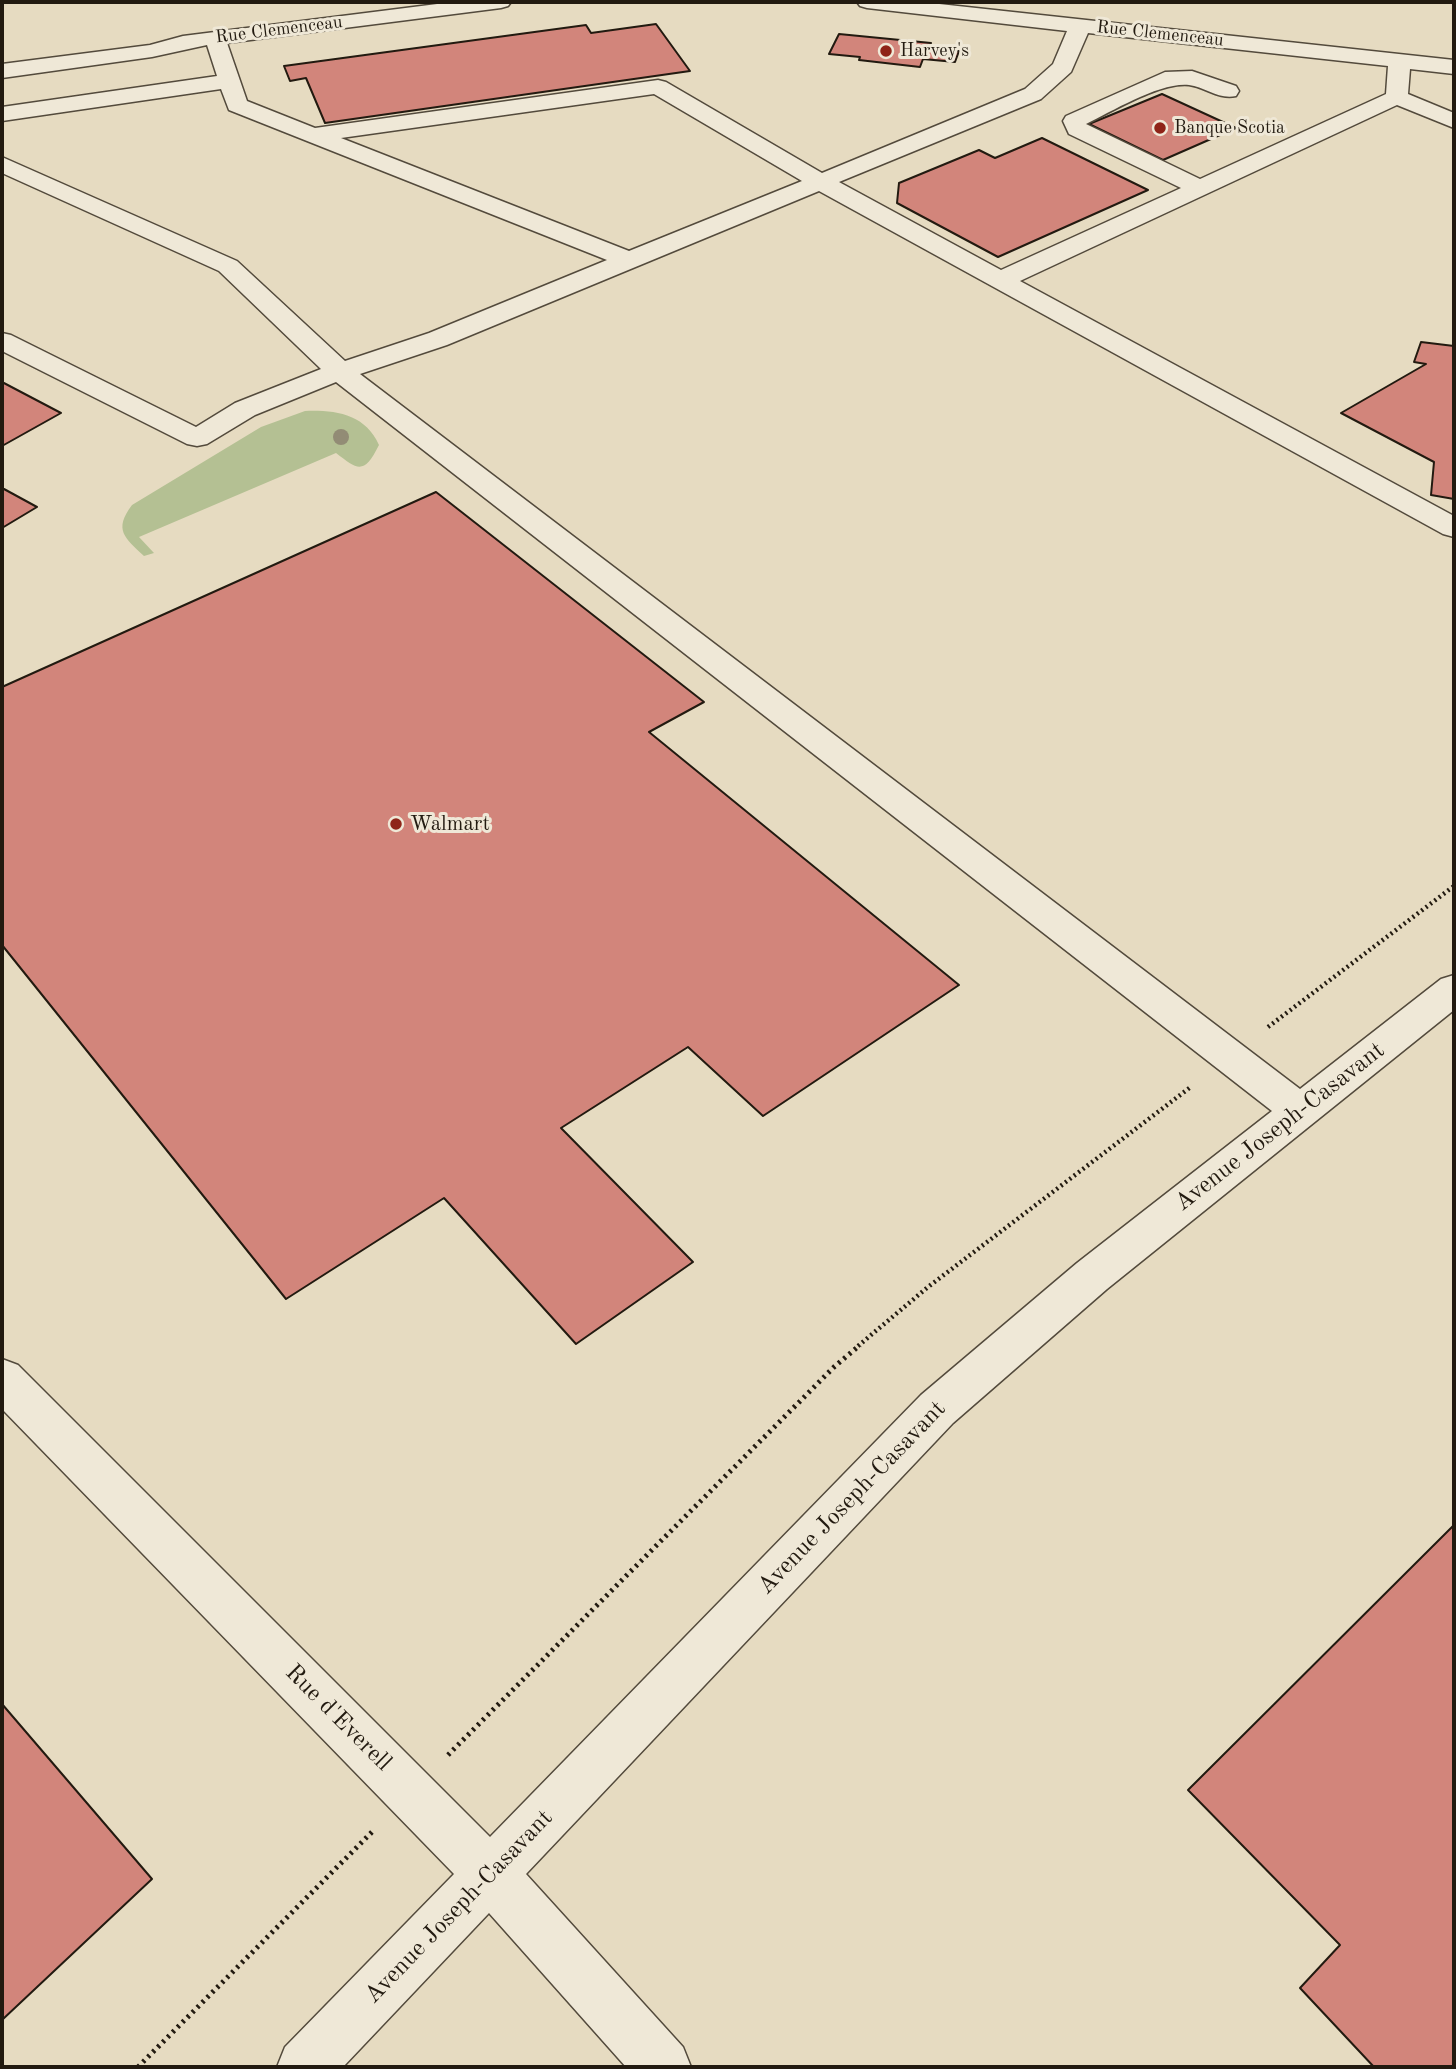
<!DOCTYPE html>
<style>
body{margin:0}
#map{position:relative;width:1456px;height:2069px;overflow:hidden;background:#e6dbc1;font-family:"Old Standard TT",serif}
canvas{display:block}
.frame{position:absolute;inset:0;border:4px solid #221a10;pointer-events:none}
</style>
<div id="map">
<canvas width="1456" height="2069"></canvas>
<div class="frame"></div>
</div>
<script>
const context = document.querySelector('canvas').getContext('2d');
context.lineJoin = 'round';
function paint(path, color) { context.fillStyle = color; context.fill(path, 'evenodd'); }
function strokePath(path, color, width, dash) { context.strokeStyle = color; context.lineWidth = width; context.lineCap = dash ? 'butt' : 'round'; context.setLineDash(dash || []); context.stroke(path); }
function write(font, color, halo, rows, align = 'center') {
  context.font = font + ' "Old Standard TT",serif'; context.lineWidth = 6; context.setLineDash([]); context.textBaseline = 'middle'; context.strokeStyle = halo; context.fillStyle = color; for (const [text, x, y, turn = 0] of rows) {
    context.save(); context.translate(x, y); context.rotate((+turn || 0) * Math.PI / 180); context.textAlign = isNaN(turn) ? turn : align; if (halo) context.strokeText(text, 0, 0); context.fillText(text, 0, 0); context.restore();
  }
}
paint(new Path2D(`
 M305,411C336,410 365,414 379,445C364,475 358,470 336,453L139,537L154,553L144,556C125,538 113,530 132,505L261,427Z`), '#b4c093');
const building = new Path2D(`
 M656,24L690,71L325,123L306,78L290,81L284,66L586,25L591,33Z
 M839,34L931,43L929,48L959,51L955,62L923,59L920,67L859,60L860,57L829,54Z
 M1162,94L1236,128L1163,160L1089,124Z
 M1042,138L1148,190L998,257L897,203L899,183L979,150L995,158Z
 M1421,342L1454,346V499L1431,495L1434,462L1341,413L1426,364L1414,362Z
 M2,382L61,413L2,446Z
 M4,489L37,507L2,528V490Z
 M436,492L704,702L649,732L959,985L763,1116L688,1047L561,1128L693,1262L576,1344L444,1198L286,1299L2,945V687Z
 M1454,1525V2067H1374L1300,1988L1340,1945L1188,1790Z
 M2,1704L152,1879L2,2020Z`);
paint(building, '#d2857b');
strokePath(building, '#221a10', 2);
const minor = new Path2D(`
 M453,2H511L508,6L501,8L227,43L247,101L315,128L658,80L666,82L822,173L1025,89L1053,64L1067,31L867,8L860,6L857,2H921L1454,60V74L1410,69L1408,94L1454,113V128L1397,105L1020,281L1454,516V537L1443,534L819,191L447,345L360,374L1300,1089L1441,979L1454,975V1010L1107,1289L953,1423L526,1874L683,2047L691,2067H626L489,1913L343,2067H277L285,2047L454,1874L2,1409V1359L18,1365L490,1837L921,1395L1077,1263L1272,1111L336,382L255,415L207,444L197,446L187,444L2,351V333L11,335L196,427L235,403L321,369L219,271L2,173V157L237,261L345,361L429,333L607,260L229,110L221,89L2,121V107L217,76L207,45L152,57L2,78V64L150,45L183,36ZM1088,33L1388,66L1386,94L1200,179L1086,124C1113,111 1160,82 1189,85C1205,87 1219,100 1236,96L1239,91L1236,86L1192,71L1165,72L1066,116L1063,121L1069,134L1181,188L1001,270L839,182L1041,99L1071,72ZM654,94L802,181L629,251L341,138Z`);
strokePath(minor, '#534a3c', 3);
strokePath(new Path2D(`
 M1268,1027L1454,886
 M858,1346L928,1287L1192,1086`), '#221a10', 4.5, [2, 3.5]);
strokePath(new Path2D(`
 M448,1755L834,1367L860,1345
 M138,2067L373,1831`), '#221a10', 5, [2.5, 4.5]);
paint(minor, '#efe8d7');
context.fillStyle = '#928c75';
for (const [x, y] of [
 [341,437]
]) { context.beginPath(); context.arc(x, y, 8, 0, 2 * Math.PI); context.fill(); }
for (const [x, y, r, color] of [
 [886,51,7,"#8f2418"],
 [1160,128,7,"#8f2418"],
 [396,824,7,"#8f2418"]
]) { const dot = new Path2D(); dot.arc(x, y, r, 0, 2 * Math.PI); context.fillStyle = color; context.fill(dot); strokePath(dot, '#efe8d7', 2.5); }
write('18px', '#221a10', '#efe8d7', [
 ["Rue Clemenceau",279,30,-7],
 ["Rue Clemenceau",1160,34,6]
]);
write('18px', '#221a10', '#efe8d7', [
 ["Harvey's",900,51],
 ["Banque Scotia",1174,128]
], 'left');
write('21px', '#221a10', '#efe8d7', [
 ["Walmart",410,824]
], 'left');
write('24px', '#221a10', '#efe8d7', [
 ["Avenue Joseph-Casavant",1280,1127,-38],
 ["Avenue Joseph-Casavant",852,1498,-46],
 ["Rue d'Everell",338,1718,45],
 ["Avenue Joseph-Casavant",459,1907,-46]
]);
</script>
